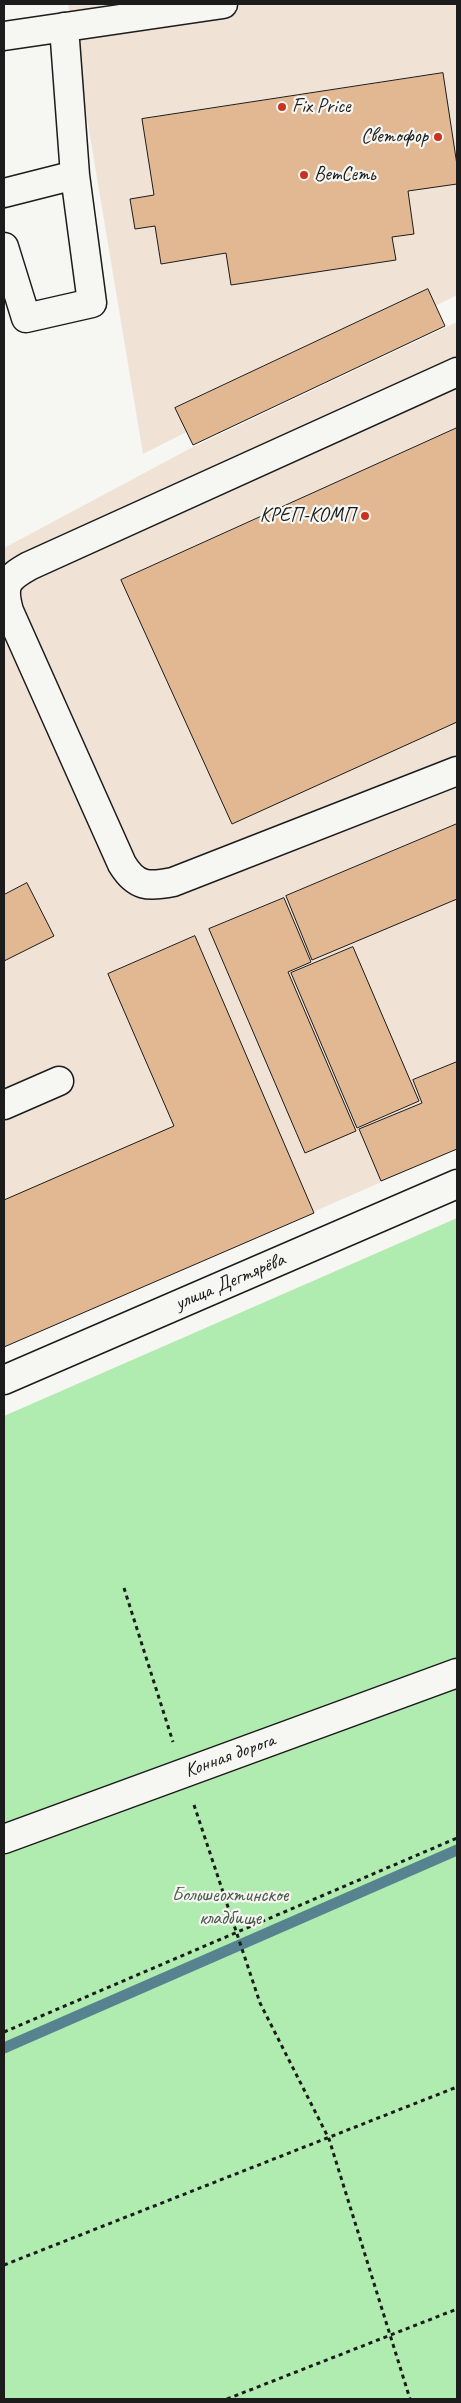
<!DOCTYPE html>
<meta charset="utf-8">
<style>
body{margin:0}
#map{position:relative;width:461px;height:2403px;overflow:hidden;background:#f6f6f2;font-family:Caveat,sans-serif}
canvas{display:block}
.frame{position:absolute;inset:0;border:5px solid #1c1c1c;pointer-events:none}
</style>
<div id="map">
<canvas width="461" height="2403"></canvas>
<div class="frame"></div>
</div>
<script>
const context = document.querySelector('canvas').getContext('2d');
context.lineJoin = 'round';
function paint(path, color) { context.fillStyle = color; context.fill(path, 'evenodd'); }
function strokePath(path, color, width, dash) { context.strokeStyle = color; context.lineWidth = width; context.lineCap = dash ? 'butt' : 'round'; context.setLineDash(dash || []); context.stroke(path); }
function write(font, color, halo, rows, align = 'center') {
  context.font = font + ' Caveat,sans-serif'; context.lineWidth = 4.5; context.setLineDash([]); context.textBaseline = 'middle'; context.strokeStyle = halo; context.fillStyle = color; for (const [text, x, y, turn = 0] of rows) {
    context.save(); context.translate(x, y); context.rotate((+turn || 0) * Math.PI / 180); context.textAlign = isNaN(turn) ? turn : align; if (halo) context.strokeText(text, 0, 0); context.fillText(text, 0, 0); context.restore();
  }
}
paint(new Path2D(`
 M68,4H457V295L143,454Z
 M457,322V1149L4,1347V548L191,448Z`), '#f0e3d6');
paint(new Path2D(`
 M457,1218V2399H4V1416Z`), '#b0ebaf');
strokePath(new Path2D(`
 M4,2048L457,1850`), '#56838f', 11);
const building = new Path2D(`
 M443,73L457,165V184L408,191L414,234L392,237L396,260L231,285L226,253L161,264L155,226L135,229L130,199L154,195L142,119Z
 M428,289L445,326L193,445L175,408Z
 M457,428V722L232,824L121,580Z
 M457,824V899L312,960L286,896Z
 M27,883L54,936L4,961V895Z
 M284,898L311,962L288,972L356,1131L305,1153L209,929Z
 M195,936L314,1213L4,1347V1200L174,1126L108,974Z
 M353,947L419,1101L357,1128L291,973Z
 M457,1062V1149L381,1181L359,1129L422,1103L413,1080Z`);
paint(building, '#e2b893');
strokePath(building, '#1c1c1c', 1);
const minor = new Path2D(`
 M4,36L223,4
 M4,193L75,175L64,27
 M4,247L26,318L92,303L75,175
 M457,372L29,566C6,579 2,585 9,611L122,864C136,887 148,887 173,882L457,771
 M4,1105L59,1081
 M4,1380L457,1184
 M4,1839L457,1673`);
strokePath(minor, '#1c1c1c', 31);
strokePath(new Path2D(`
 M124,1588L173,1742
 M194,1805L260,2003L329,2139L410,2399
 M4,2032L457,1838
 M4,2265L457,2087
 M227,2399L457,2309`), '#1c1c1c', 3, [4, 4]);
strokePath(minor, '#f6f6f2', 28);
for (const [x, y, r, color] of [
 [282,107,5,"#c8321e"],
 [438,137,5,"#c8321e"],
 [304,175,5,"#c8321e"],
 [365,516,5,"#c8321e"]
]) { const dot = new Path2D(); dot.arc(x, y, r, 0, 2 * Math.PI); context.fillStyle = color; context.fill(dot); strokePath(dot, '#f6f6f2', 2); }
write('20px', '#1c1c1c', '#f6f6f2', [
 ["Fix Price",292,107],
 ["Светофор",428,137,"right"],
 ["ВетСеть",314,175],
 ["КРЕП-КОМП",355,516,"right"]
], 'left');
write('20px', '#1c1c1c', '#f6f6f2', [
 ["улица Дегтярёва",230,1282,-23],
 ["Конная дорога",230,1756,-20]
]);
write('20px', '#485a48', '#f6f6f2', [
 ["Большеохтинское",230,1896],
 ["кладбище",230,1919]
]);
</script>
